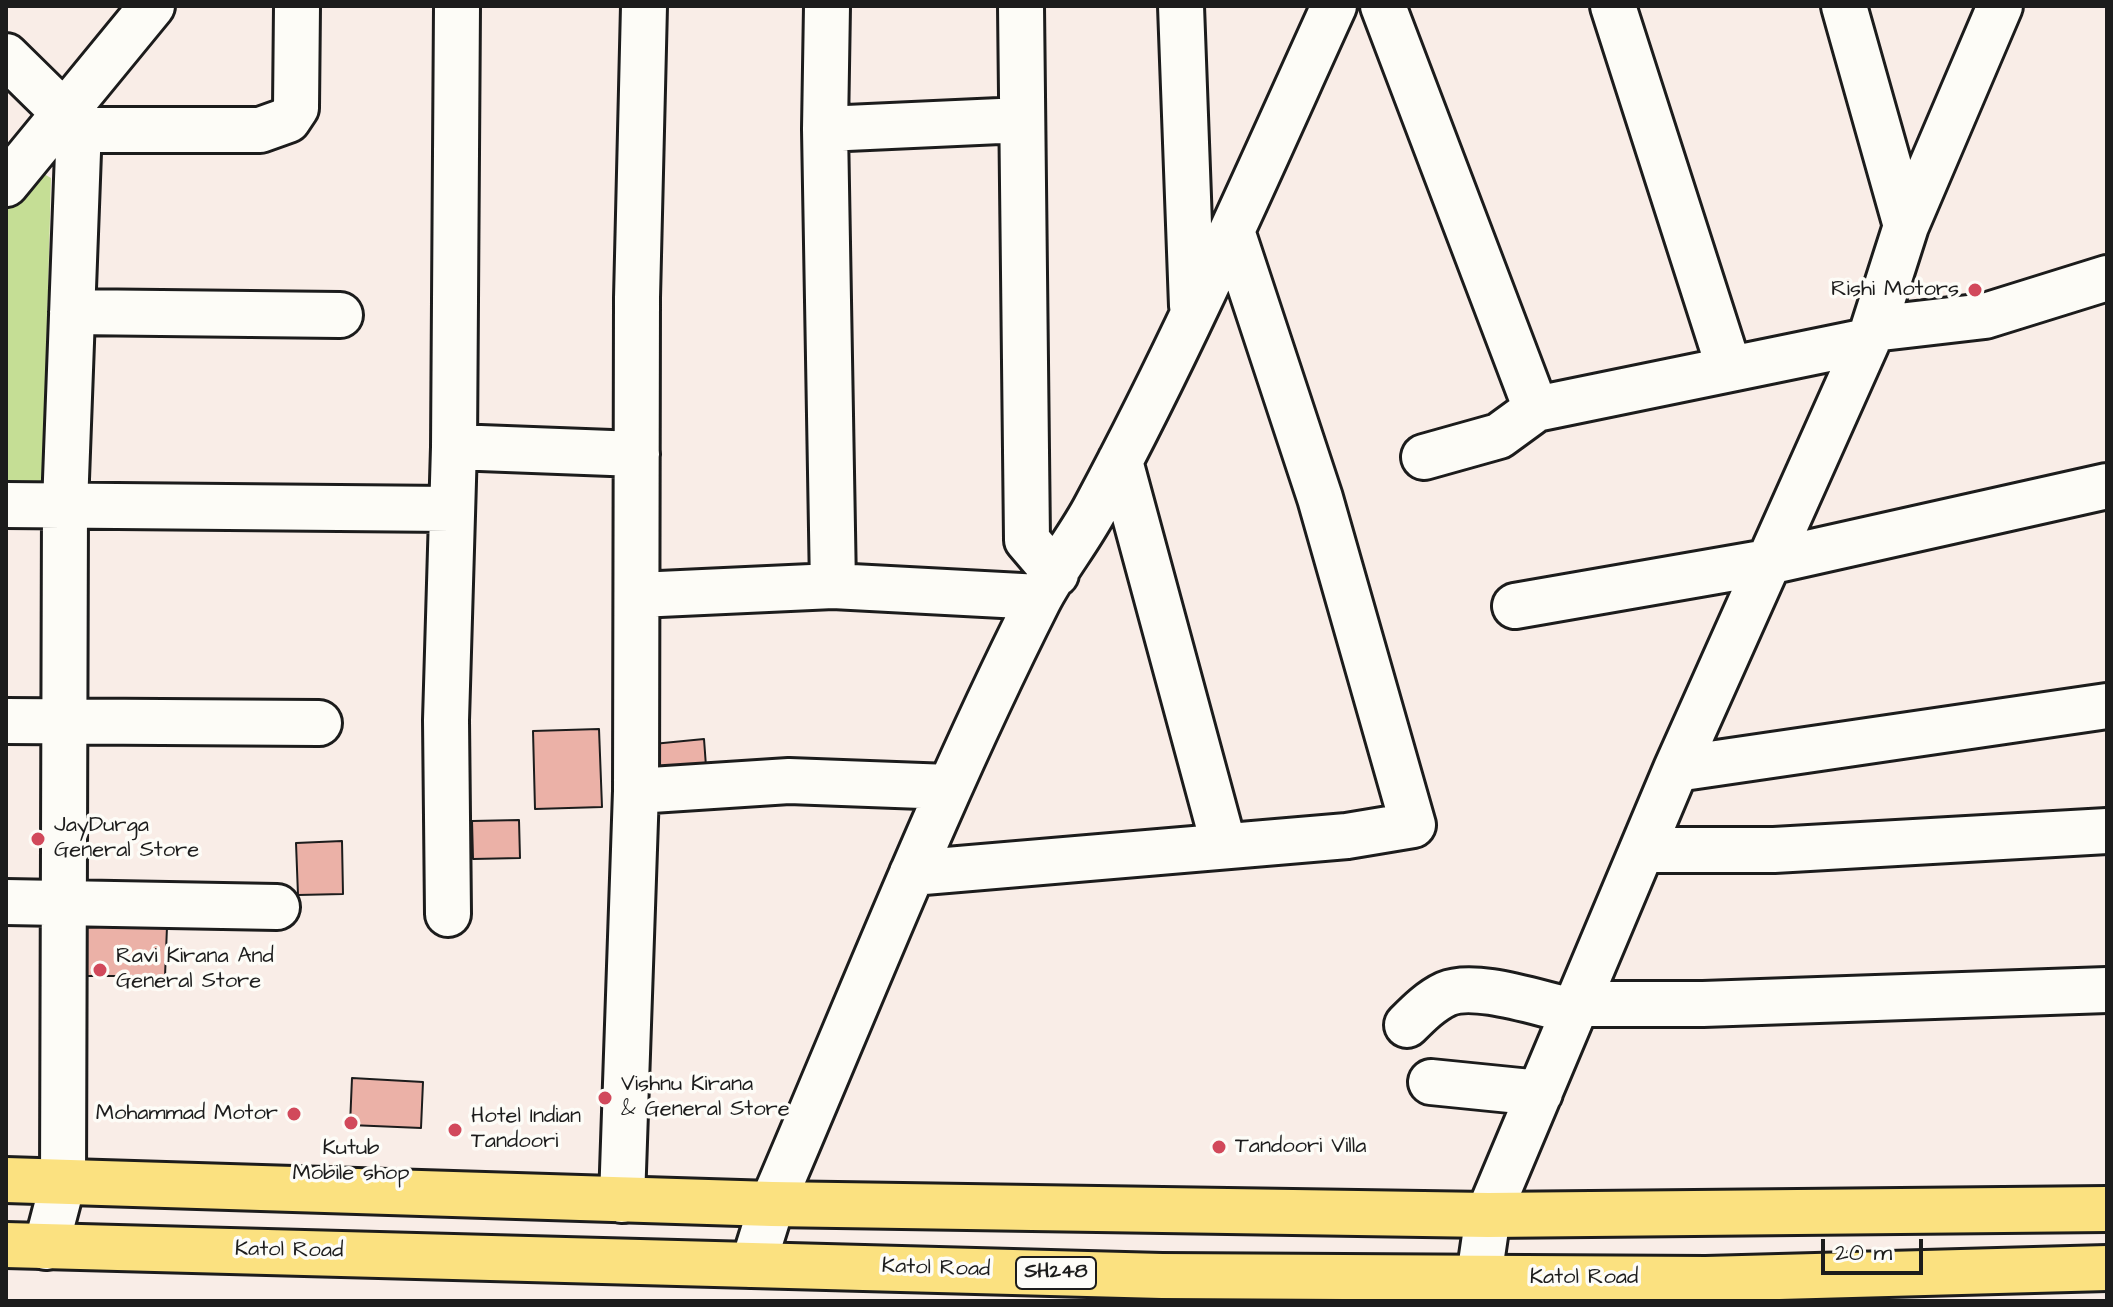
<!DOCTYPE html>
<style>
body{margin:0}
#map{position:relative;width:2113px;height:1307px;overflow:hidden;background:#f9ede7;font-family:"Architects Daughter",sans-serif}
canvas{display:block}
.frame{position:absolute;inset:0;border:8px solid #1c1c1c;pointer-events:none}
.scale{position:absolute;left:1821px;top:1239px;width:102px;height:36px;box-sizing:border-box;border:4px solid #1c1c1c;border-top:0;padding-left:10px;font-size:24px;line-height:28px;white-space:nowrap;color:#1c1c1c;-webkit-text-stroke:6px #fdfcf7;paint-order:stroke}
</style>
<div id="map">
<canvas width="2113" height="1307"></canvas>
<div class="frame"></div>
<div class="scale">20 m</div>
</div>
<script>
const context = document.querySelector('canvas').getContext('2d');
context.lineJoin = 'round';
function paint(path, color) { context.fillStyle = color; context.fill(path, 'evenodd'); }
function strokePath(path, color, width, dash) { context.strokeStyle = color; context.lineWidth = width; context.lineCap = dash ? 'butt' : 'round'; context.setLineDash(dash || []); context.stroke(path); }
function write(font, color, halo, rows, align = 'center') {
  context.font = font + ' "Architects Daughter",sans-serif'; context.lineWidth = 7; context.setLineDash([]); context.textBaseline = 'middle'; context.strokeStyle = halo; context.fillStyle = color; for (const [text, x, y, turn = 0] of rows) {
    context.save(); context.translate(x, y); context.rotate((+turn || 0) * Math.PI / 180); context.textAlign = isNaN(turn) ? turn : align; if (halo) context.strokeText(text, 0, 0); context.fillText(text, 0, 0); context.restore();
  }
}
paint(new Path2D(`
 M37,170L51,178L43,481L32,485H6V203Z`), '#c5de95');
const building = new Path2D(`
 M599,729L602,807L535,809L533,731Z
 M704,739L707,780L656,784L653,744Z
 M519,820L520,858L473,859L472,821Z
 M342,841L343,894L298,895L296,843Z
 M84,927H167L165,976H83Z
 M352,1078L423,1082L421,1128L350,1125Z`);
paint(building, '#ebb1a7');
strokePath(building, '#1c1c1c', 2);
const minor = new Path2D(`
 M827,6L825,129L833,586
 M1021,6L1027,540L1056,574
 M1181,6L1192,306
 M1383,6L1536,409
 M1613,6L1729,368
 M1844,6L1906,226
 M6,56L64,113L91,130H260L288,120L296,108L297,6
 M825,129L1022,120
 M6,184L152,6
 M72,312L340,315
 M1873,329L1985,316L2107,278
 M454,447L637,454
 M1424,457L1499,436L1536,409L1867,341
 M1120,461L1224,846
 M6,505L450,509
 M638,595L833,586L1040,597
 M1515,606L1768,562L2107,486
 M6,721L319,723
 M1676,769L2107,706
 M636,791L789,781L949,787
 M1643,850H1774L2107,831
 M912,873L1347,836L1413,825L1320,498L1232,231
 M6,902L277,907
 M448,914L446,720L454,447L457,6
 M1577,1004H1703L2107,990
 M1407,1025C1419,1013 1431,1001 1446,994C1476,981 1542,1005 1574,1011
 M1431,1082L1540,1093
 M622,1200L636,791L637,298L644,6
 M46,1247L63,1182L65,506L79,125
 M753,1265L772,1204C859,1002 939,797 1038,601C1055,568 1080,538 1097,505C1184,343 1258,173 1334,6
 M1479,1277L1488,1215L1676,769L1873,329L1906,226L2000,6`);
const major = new Path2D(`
 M6,1180L772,1204L1488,1215L2107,1209
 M6,1245L1162,1276L1706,1279L2107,1268`);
strokePath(minor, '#1c1c1c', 50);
strokePath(major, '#1c1c1c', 50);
strokePath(minor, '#fdfcf7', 44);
strokePath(major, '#fbe180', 44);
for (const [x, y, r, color] of [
 [1975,290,8,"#d1495b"],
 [38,839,8,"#d1495b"],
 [100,970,8,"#d1495b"],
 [605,1098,8,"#d1495b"],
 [294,1114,8,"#d1495b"],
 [351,1123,8,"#d1495b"],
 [455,1130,8,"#d1495b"],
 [1219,1147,8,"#d1495b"]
]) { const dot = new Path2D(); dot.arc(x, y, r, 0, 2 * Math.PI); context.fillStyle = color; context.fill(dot); strokePath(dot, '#fdfcf7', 3); }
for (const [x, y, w] of [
 [1056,1273,80]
]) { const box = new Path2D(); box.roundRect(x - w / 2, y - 16, w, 32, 6); context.fillStyle = '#fdfcf7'; context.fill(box); strokePath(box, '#1c1c1c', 2); }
write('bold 20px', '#1c1c1c', null, [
 ["SH248",1056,1273]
]);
write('22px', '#1c1c1c', '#fdfcf7', [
 ["Rishi Motors",1959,290,"right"],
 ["JayDurga",54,826],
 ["General Store",54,851],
 ["Ravi Kirana And",116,957],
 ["General Store",116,982],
 ["Vishnu Kirana",621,1085],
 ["& General Store",621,1110],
 ["Mohammad Motor",278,1114,"right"],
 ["Hotel Indian",471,1117],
 ["Tandoori",471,1142],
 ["Tandoori Villa",1235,1147],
 ["Kutub",351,1149,"center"],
 ["Mobile shop",351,1174,"center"]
], 'left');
write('22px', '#1c1c1c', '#fdfcf7', [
 ["Katol Road",289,1251,1],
 ["Katol Road",936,1269,2],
 ["Katol Road",1584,1278]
]);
</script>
